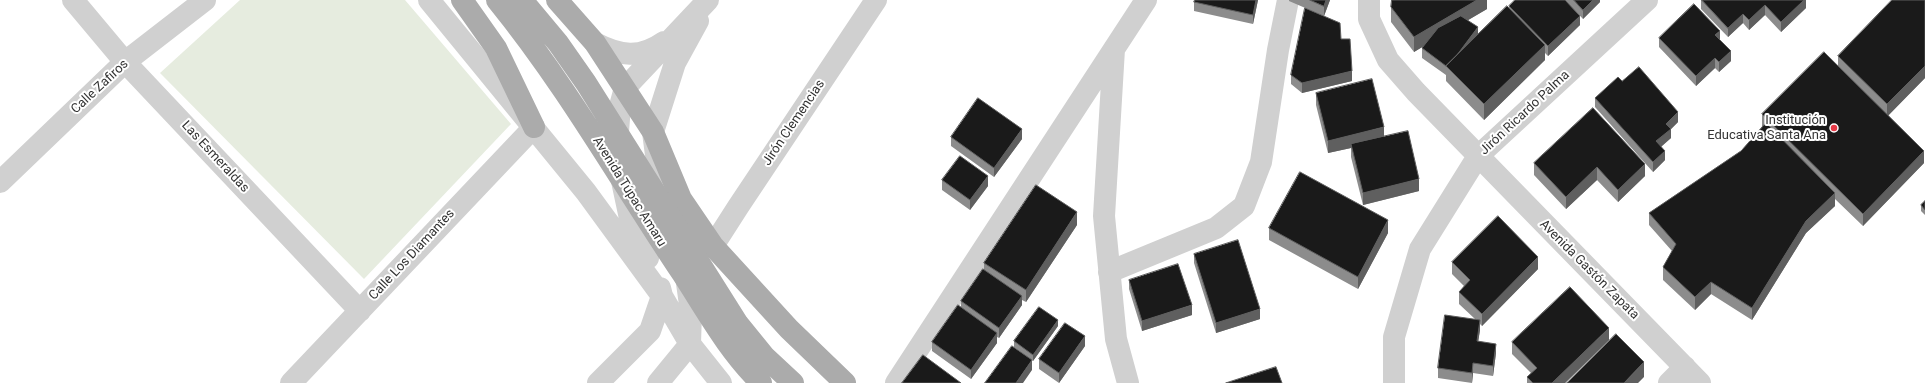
<!DOCTYPE html>
<meta charset="utf-8">
<style>
body{margin:0}
canvas{display:block;background:#fff}
</style>
<canvas width="1925" height="383"></canvas>
<script>
const context = document.querySelector('canvas').getContext('2d');
context.lineJoin = 'round';
function paint(path, color) { context.fillStyle = color; context.fill(path, 'evenodd'); }
function strokePath(path, color, width, dash) { context.strokeStyle = color; context.lineWidth = width; context.lineCap = dash ? 'butt' : 'round'; context.setLineDash(dash || []); context.stroke(path); }
function write(font, color, halo, rows, align = 'center') {
  context.font = font + ' Roboto,sans-serif'; context.lineWidth = 4; context.setLineDash([]); context.textBaseline = 'middle'; context.strokeStyle = halo; context.fillStyle = color; for (const [text, x, y, turn = 0] of rows) {
    context.save(); context.translate(x, y); context.rotate((+turn || 0) * Math.PI / 180); context.textAlign = isNaN(turn) ? turn : align; if (halo) context.strokeText(text, 0, 0); context.fillText(text, 0, 0); context.restore();
  }
}
paint(new Path2D(`
 M240,0H405L511,124L364,279L160,73Z`), '#e6ecdf');
strokePath(new Path2D(`
 M73,0L125,62L360,311
 M429,0L586,192L662,296L690,344L721,383
 M1369,0V19L1388,60L1416,92L1700,383
 M595,43C620,56 640,59 664,42
 M1114,49L1104,216L1116,339L1128,383
 M617,145L620,106L625,88L708,0
 M622,181L632,228L648,258
 M0,182L125,62L205,0
 M667,209L659,178L653,132L675,63L698,21
 M713,246L738,207L876,0
 M1109,272L1216,228L1244,206L1261,162L1278,50L1288,0
 M291,383L534,127
 M598,383L650,331L662,296L660,288
 M658,383L690,344L691,312L686,276
 M896,383L1146,0
 M1394,383V337L1420,249L1478,156L1647,0
 M1669,383L1685,367`), '#d0d0d0', 22);
strokePath(new Path2D(`
 M462,0L496,48L534,127
 M557,0L595,43L653,132L681,199L713,246L789,329L845,383`), '#ababab', 22);
strokePath(new Path2D(`
 M497,0C567,86 621,182 682,273C708,313 727,349 761,383
 M522,0L558,43L586,83L738,324L764,356L793,383`), '#ababab', 22);
paint(new Path2D(`
 M1258,0L1253,24L1194,11V2Z
 M1289,0H1330L1324,16L1289,1Z
 M1487,0V9L1468,20L1478,34L1509,8V6L1580,25L1548,56L1545,53V60L1484,120L1446,81V75L1422,58V48L1425,45L1414,52L1391,22V7Z
 M1565,0H1600V2L1583,19Z
 M1701,0H1806V8L1781,32L1765,15L1749,30L1743,23L1728,37L1701,9Z
 M1925,0V78L1888,115L1924,163L1863,226L1835,199V206L1806,233L1752,320L1711,294L1695,310L1663,280V267L1672,251L1649,225V213L1741,151L1763,127H1762V114L1838,65V56Z
 M1659,38L1720,40L1731,61L1719,72L1715,68L1696,86L1659,47Z
 M1341,39L1352,81L1302,93L1291,84V75Z
 M1622,81L1678,122L1671,129V138L1661,147L1665,160L1653,172L1595,107V98Z
 M1316,93L1384,137L1419,191L1363,205L1351,157V148L1328,153L1316,105Z
 M1593,108L1645,176L1618,202L1597,180L1566,209L1534,175V163Z
 M951,137L1022,139L994,177L951,146Z
 M942,180L988,186L970,210L942,190Z
 M1925,201V215L1921,211V205Z
 M1077,225L1026,302L1022,300V305L999,338L997,337V343L971,379L932,351V342L961,307V301L984,269V263Z
 M1269,228L1388,233L1358,289L1269,240Z
 M1194,254L1260,319L1216,333L1194,263Z
 M1452,262L1538,269L1482,326L1480,324V330L1478,341L1496,353L1493,376L1473,373L1472,383L1438,378V368L1475,319L1459,304V292L1464,286L1452,274Z
 M1129,280L1192,315L1142,331L1129,289Z
 M1058,326L1033,361L1014,347V341Z
 M1609,340L1565,383H1527V377L1531,373L1512,354V342Z
 M1085,346L1059,383L1039,369V359Z`), '#8c8c8c');
paint(new Path2D(`
 M1256,0H1258L1253,24V15Z
 M1326,0H1330L1324,16V6Z
 M1477,0H1487V9L1414,52V37Z
 M1593,0H1600V2L1583,19V10Z
 M1804,0H1806V8L1781,32V22Z
 M1765,5V15L1749,30V20Z
 M1743,14V23L1728,37V28Z
 M1580,16V25L1548,56V46Z
 M1478,27V37L1448,68Z
 M1720,31V40L1715,35Z
 M1545,45V60L1484,120V104Z
 M1731,51V61L1719,72V62Z
 M1715,58V68L1696,86V76Z
 M1925,66V78L1887,117V104Z
 M1352,71V81L1302,93V83Z
 M1678,112V122L1671,129V138L1656,151V141L1666,124Z
 M1384,127V140L1351,144V148L1328,153V141Z
 M1022,129V139L994,177V168Z
 M1665,151V160L1653,172V162Z
 M1924,151V163L1863,226V214Z
 M1645,164V176L1618,202V190Z
 M1597,167V180L1566,209V197Z
 M988,176V186L970,210V200Z
 M1419,179V191L1363,205V193Z
 M1835,193V206L1806,233L1752,320V308L1806,221Z
 M1077,212V225L1026,302V290Z
 M1388,220V233L1358,289V277Z
 M1538,257V269L1482,326V314Z
 M1711,282V294L1695,310V297Z
 M1022,296V305L999,338V328Z
 M1192,305V315L1142,331V321Z
 M1260,309V319L1216,333V323Z
 M1058,320V326L1033,361V355Z
 M1480,320V330L1477,350V341Z
 M1609,328V340L1565,383H1552Z
 M997,333V343L971,379V370Z
 M1085,336V346L1059,383V373Z
 M1496,344V353L1493,376V366Z
 M1032,360V370L1023,383H1016Z
 M1644,362V377L1638,383H1624Z
 M1473,363V373L1472,383V373Z`), '#5f5f5f');
const building = new Path2D(`
 M1195,0H1256L1253,15L1194,2Z
 M1310,0H1326L1324,6Z
 M1392,0H1477L1414,37L1391,7Z
 M1515,0H1565L1580,16L1548,46L1509,6Z
 M1574,0H1593L1583,10Z
 M1702,0H1804L1781,22L1765,5L1749,20L1743,14L1728,28Z
 M1892,0H1925V66L1887,104L1838,56Z
 M1694,4L1720,31L1715,35L1731,51L1719,62L1715,58L1696,76L1659,38Z
 M1507,6L1545,45L1484,104L1446,66Z
 M1305,8L1340,23L1341,39H1350L1352,71L1302,83L1291,75Z
 M1461,16L1478,27L1457,55L1446,66L1422,48L1438,28Z
 M1824,52L1924,151L1863,214L1762,114Z
 M1639,67L1678,112L1666,124L1671,129L1656,141L1665,151L1653,162L1595,98L1618,77L1622,81Z
 M1372,79L1384,127L1328,141L1316,93Z
 M978,98L1022,129L994,168L951,137Z
 M1593,108L1645,164L1618,190L1597,167L1566,197L1534,163Z
 M1766,123L1835,193L1806,221L1752,308L1711,282L1695,297L1663,267L1676,244L1649,213L1741,151Z
 M1408,131L1419,179L1363,193L1351,144Z
 M960,156L988,176L970,200L942,180Z
 M1300,172L1388,220L1358,277L1269,228Z
 M1036,185L1077,212L1026,290L984,263Z
 M1925,201V210L1921,205Z
 M1498,216L1538,257L1482,314L1459,292L1470,280L1452,262Z
 M1238,240L1260,309L1216,323L1194,254Z
 M1178,264L1192,305L1142,321L1129,280Z
 M983,269L1022,296L999,328L961,301Z
 M1570,287L1609,328L1552,383H1533L1527,377L1537,368L1512,342Z
 M958,305L997,333L971,370L932,342Z
 M1039,307L1058,320L1033,355L1014,341Z
 M1445,315L1480,320L1477,341L1496,344L1493,366L1473,363L1472,373L1438,368Z
 M1065,323L1085,336L1059,373L1039,359Z
 M1616,334L1644,362L1624,383H1567Z
 M1012,346L1032,360L1016,383H985Z
 M923,355L961,383H902Z
 M1276,367L1282,383H1226Z`);
paint(building, '#1a1a1a');
strokePath(building, '#5f5f5f', 1);
for (const [x, y, r, color] of [
 [1834,128,4,"#e63946"]
]) { const dot = new Path2D(); dot.arc(x, y, r, 0, 2 * Math.PI); context.fillStyle = color; context.fill(dot); strokePath(dot, '#fff', 1.5); }
write('13px', '#333', '#fff', [
 ["Calle Zafiros",100,87,-43],
 ["Jirón Ricardo Palma",1525,113,-43],
 ["Jirón Clemencias",794,123,-56],
 ["Las Esmeraldas",215,157,47],
 ["Avenida Túpac Amaru",629,192,58],
 ["Calle Los Diamantes",412,255,-47],
 ["Avenida Gastón Zapata",1589,270,45]
]);
write('13px', '#333', '#fff', [
 ["Institución",1826,121],
 ["Educativa Santa Ana",1826,136]
], 'right');
</script>
